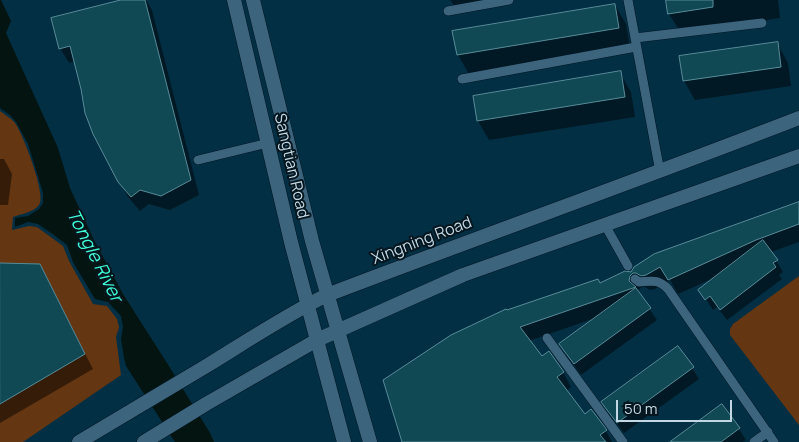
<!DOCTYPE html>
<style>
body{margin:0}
#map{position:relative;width:799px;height:442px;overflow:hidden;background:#032f44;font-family:Manrope,sans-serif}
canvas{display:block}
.scale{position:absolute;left:616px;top:400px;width:116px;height:22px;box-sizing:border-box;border:2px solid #c2d7e4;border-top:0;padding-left:6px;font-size:15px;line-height:18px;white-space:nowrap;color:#c2d7e4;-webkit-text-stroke:4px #05161f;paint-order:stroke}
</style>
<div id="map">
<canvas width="799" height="442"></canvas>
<div class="scale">50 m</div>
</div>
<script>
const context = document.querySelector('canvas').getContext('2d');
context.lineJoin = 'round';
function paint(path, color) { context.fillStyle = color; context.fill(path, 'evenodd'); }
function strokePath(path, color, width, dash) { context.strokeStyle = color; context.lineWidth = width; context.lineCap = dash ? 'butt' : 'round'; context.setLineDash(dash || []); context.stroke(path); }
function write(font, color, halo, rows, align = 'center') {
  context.font = font + ' Manrope,sans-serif'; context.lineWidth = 4; context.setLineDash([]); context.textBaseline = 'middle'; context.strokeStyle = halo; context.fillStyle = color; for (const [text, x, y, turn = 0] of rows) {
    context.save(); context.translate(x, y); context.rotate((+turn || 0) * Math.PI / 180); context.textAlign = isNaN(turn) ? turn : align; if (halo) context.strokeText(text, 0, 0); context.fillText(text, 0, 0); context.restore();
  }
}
paint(new Path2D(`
 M0,111C5,115 11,118 15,123C23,134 45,192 40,203C36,212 21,214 13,217L12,230L29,226L37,227L63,246L69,261L93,304L107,306L117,319L119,327L116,337L121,375L23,442H0Z
 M799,276V425L730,335V329L733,324Z`), '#643611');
paint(new Path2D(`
 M0,0H1L11,21L6,33L58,148L70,188L94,240L123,294L167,363L210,433L214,442H175L126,366L124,358L121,339L123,327L121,316L108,302L95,299L73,262L67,245L54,235L38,224L28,222L15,227V218L28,216L39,209L43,203V193L28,144L16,122L10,115L0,108Z`), '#041511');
paint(new Path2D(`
 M127,0H146L152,10L199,195L170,210L149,204L140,211L128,197L119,181L75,61L69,63L60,48Z
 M450,0H499L455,7Z
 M667,0H778L780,18L681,33L669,14Z
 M615,5L626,24L630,48L469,74L458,55L454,32Z
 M777,43L788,63L791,86L695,100L684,81L681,57Z
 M620,73L631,92L635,117L489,140L478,121L474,97Z
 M0,159H4L12,174L8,205H0Z
 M799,203V242L771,252L783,272L779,275L782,279L727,320L717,307L713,310L700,290L716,277L678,294L670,280L655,289L650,290L645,287H642L637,291L657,320L581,375L567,356L561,344L595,318L529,341L542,358L563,372L571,387L566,391L584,415L606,431L612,442H403L385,380L600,284L631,273Z
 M0,264L48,281L93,369L0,423Z
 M692,368L699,379L624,433L609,413L603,402Z
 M739,429L746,440L743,442H672Z`), '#0007');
const building = new Path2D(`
 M121,0H145L191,180L161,196L140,190L131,197L118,182L93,134L85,113L81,89L70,46L59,49L51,18Z
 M666,0H713V7L668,14Z
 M615,4L619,28L457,55L452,31Z
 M778,42L781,67L683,81L679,56Z
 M621,71L625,97L477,121L473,96Z
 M799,202V224L756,240L668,280L660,267L646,275L641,276L636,273H633L630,276L629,281L636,287L520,327L542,356L549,351L564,372L557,377L585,414L591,409L607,430L600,435L606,442H402L383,380L451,335L506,309L507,310L598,279L600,283L625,271L631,272L634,267L654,254Z
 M763,240L778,260L773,263L776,267L720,310L710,296L705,300L698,290Z
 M0,263L40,264L85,354L0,404Z
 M636,288L651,308L574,364L559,344Z
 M678,346L694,367L617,423L601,402Z
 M722,404L740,428L721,442H670Z`);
paint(building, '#104854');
strokePath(building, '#588c99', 1);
const service = new Path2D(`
 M628,0L660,172
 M448,11L509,0
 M635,38L762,23
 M462,79L636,47
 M198,160L268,143
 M605,225L628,266
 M635,279L639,282C653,281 658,279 668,289L774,442
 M547,338L623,442
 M754,442L768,432`);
const secondary = new Path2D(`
 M234,0L291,242L344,442
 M253,0L312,241L370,442
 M79,442C122,416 165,391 208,365C247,341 286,315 327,295C484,235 642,179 799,118
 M144,442L206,404L317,340L463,275L799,156`);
strokePath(service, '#001625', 10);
strokePath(secondary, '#001625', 15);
strokePath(service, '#3c647c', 9);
strokePath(secondary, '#3c647c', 14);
write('16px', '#c2d7e4', '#05161f', [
 ["Sangtian Road",291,166,77],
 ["Xingning Road",422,241,-21]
]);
write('italic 18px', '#3ffed7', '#05161f', [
 ["Tongle River",94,256,63]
]);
</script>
